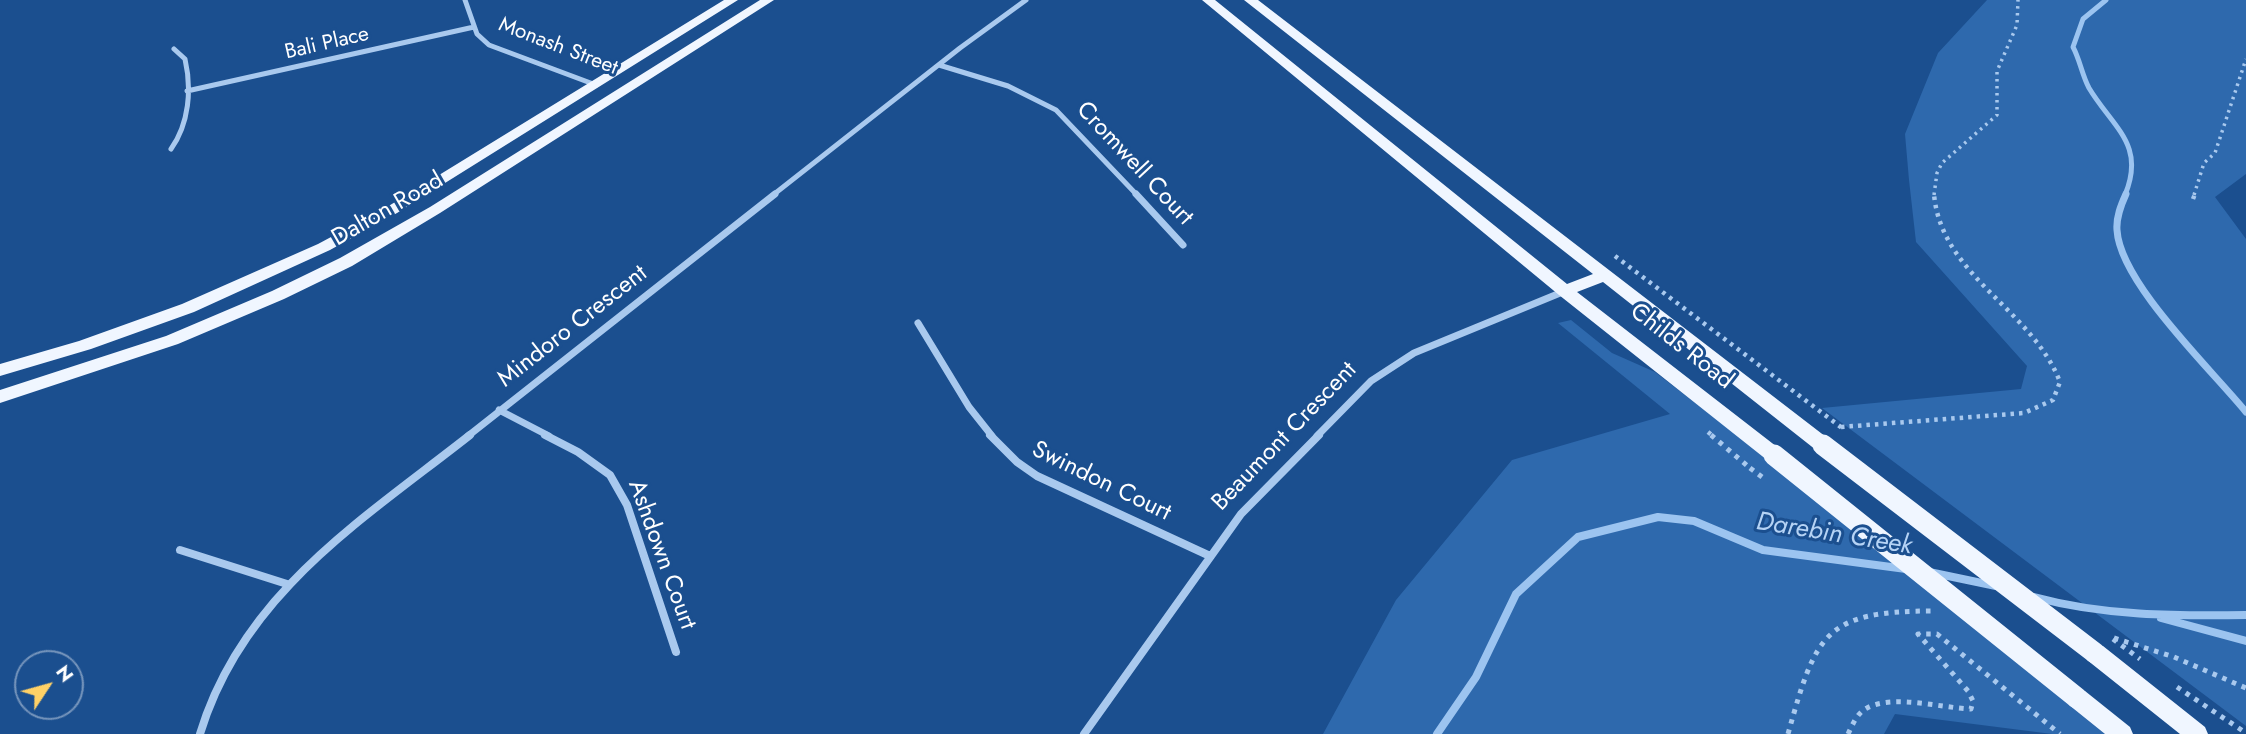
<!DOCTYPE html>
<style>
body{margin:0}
#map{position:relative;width:2246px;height:734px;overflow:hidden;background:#1b4f8f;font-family:Jost,sans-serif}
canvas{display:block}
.north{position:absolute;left:14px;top:650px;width:70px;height:70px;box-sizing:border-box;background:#1b4f8f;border:2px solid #7695bc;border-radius:50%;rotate:54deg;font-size:19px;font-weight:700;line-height:28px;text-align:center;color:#fff}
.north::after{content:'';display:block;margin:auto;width:24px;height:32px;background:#ffd166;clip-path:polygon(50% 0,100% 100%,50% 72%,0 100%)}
</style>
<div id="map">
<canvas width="2246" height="734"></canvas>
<div class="north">N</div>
</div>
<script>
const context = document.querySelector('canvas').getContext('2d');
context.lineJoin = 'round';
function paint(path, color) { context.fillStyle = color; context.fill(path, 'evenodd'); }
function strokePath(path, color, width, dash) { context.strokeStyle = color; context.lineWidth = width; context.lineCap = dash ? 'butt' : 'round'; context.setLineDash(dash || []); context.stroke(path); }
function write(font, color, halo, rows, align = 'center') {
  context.font = font + ' Jost,sans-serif'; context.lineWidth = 6; context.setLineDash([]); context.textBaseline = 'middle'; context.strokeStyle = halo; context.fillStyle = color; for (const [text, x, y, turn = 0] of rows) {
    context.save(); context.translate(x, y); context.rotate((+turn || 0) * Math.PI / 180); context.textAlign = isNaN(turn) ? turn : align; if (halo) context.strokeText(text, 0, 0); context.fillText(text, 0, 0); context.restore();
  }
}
paint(new Path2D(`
 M1987,0H2246V174L2215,197L2246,239V726L1822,408L2021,389L2027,366L1916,242L1909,180L1905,134L1938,53Z
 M1571,320L1612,353L1655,372L1729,429L2105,734H2052L1895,714L1884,734H1323L1396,600L1512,460L1670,414L1558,323Z`), '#2e69ad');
strokePath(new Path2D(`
 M2106,0L2083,19L2073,47C2080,60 2082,75 2089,88C2113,128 2146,144 2125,195`), '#9cc4f0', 5);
strokePath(new Path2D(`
 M2126,194C2121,205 2116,217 2117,230C2120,283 2212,370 2246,412`), '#9cc4f0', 7);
strokePath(new Path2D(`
 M1929,572L1996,586
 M2034,597C2104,616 2174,616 2246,615
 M2161,618L2246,641
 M1437,734L1476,677L1516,594L1578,537L1658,517L1694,521L1763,550L1906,569`), '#9cc4f0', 8);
strokePath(new Path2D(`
 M1934,195L1937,173L1942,163L1997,115V71L2017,25L2018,0
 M2194,195L2204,163L2215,153L2246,59`), '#a9c9ee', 3.5, [2.5, 4.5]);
strokePath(new Path2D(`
 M2193,199L2195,194
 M1615,256L1842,428
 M1841,427L2024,413L2053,400L2060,382C2032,309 1941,276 1934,194
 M1708,432L1713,436`), '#a9c9ee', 4.5, [3.5, 5]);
strokePath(new Path2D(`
 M1711,435L1750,468
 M2114,638L2174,657L2246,688
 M2177,687L2246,733
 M1788,734C1816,634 1824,611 1933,611
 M1848,734C1853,724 1857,713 1867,708C1893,694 1942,708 1971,709L1973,701L1968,691L1918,634H1937L2060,734`), '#a9c9ee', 5, [4.5, 6]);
strokePath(new Path2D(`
 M465,0L477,34L489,45L596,85
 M939,65L1008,86L1056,110L1137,195
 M187,91L474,27
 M171,149C189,124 192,89 185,59L174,49
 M773,195L960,48L1026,0`), '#a9c9ee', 5);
strokePath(new Path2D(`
 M1136,194L1183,245
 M918,323L969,407L992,436
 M499,410L549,436
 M468,436L775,194
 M1317,436L1371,381L1414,353L1565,291`), '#a9c9ee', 7);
strokePath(new Path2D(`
 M545,435L578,452L610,475L627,505L676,652
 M990,435L1017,462L1037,476L1210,556
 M180,550L287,584
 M200,734C242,594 362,520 470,435
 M1084,734L1241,514L1319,435`), '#a9c9ee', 8);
paint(new Path2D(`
 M724,0H738L397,213L330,250L194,312L91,349L0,376V364L79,341L182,304L318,244L387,207Z
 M760,0H774L440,213L352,266L284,299L178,344L0,403V390L166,336L272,291L340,258L430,207Z
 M1202,0H1215L1567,284L1593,274L1244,0H1258L1830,440L1832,445L1830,450H1816L1603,282L1577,292L1781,450L1783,455L1781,460H1767L1559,295Z
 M2095,644L2103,646L2205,727L2208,734H2180L2087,660L2084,653L2087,646Z
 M2077,688L2085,691L2130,727L2133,734H2105L2069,705L2066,698L2069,691Z`), '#f0f6ff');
strokePath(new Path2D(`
 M1750,468L1762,477
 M2113,639L2140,659`), '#a9c9ee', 5, [4.5, 6]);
strokePath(new Path2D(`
 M1823,445L2095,653
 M1774,455L2077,698`), '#f0f6ff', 21);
write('21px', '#fff', '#1b4f8f', [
 ["Bali Place",327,44,-13],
 ["Monash Street",558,47,21]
]);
write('24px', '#fff', '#1b4f8f', [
 ["Cromwell Court",1134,164,47],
 ["Dalton Road",388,210,-30],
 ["Mindoro Crescent",573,327,-38],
 ["Childs Road",1681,347,38],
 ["Beaumont Crescent",1285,437,-46],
 ["Swindon Court",1101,482,26],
 ["Ashdown Court",661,555,70]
]);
write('italic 26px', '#b5d3f5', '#1b4f8f', [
 ["Darebin Creek",1834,535,9]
]);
</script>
